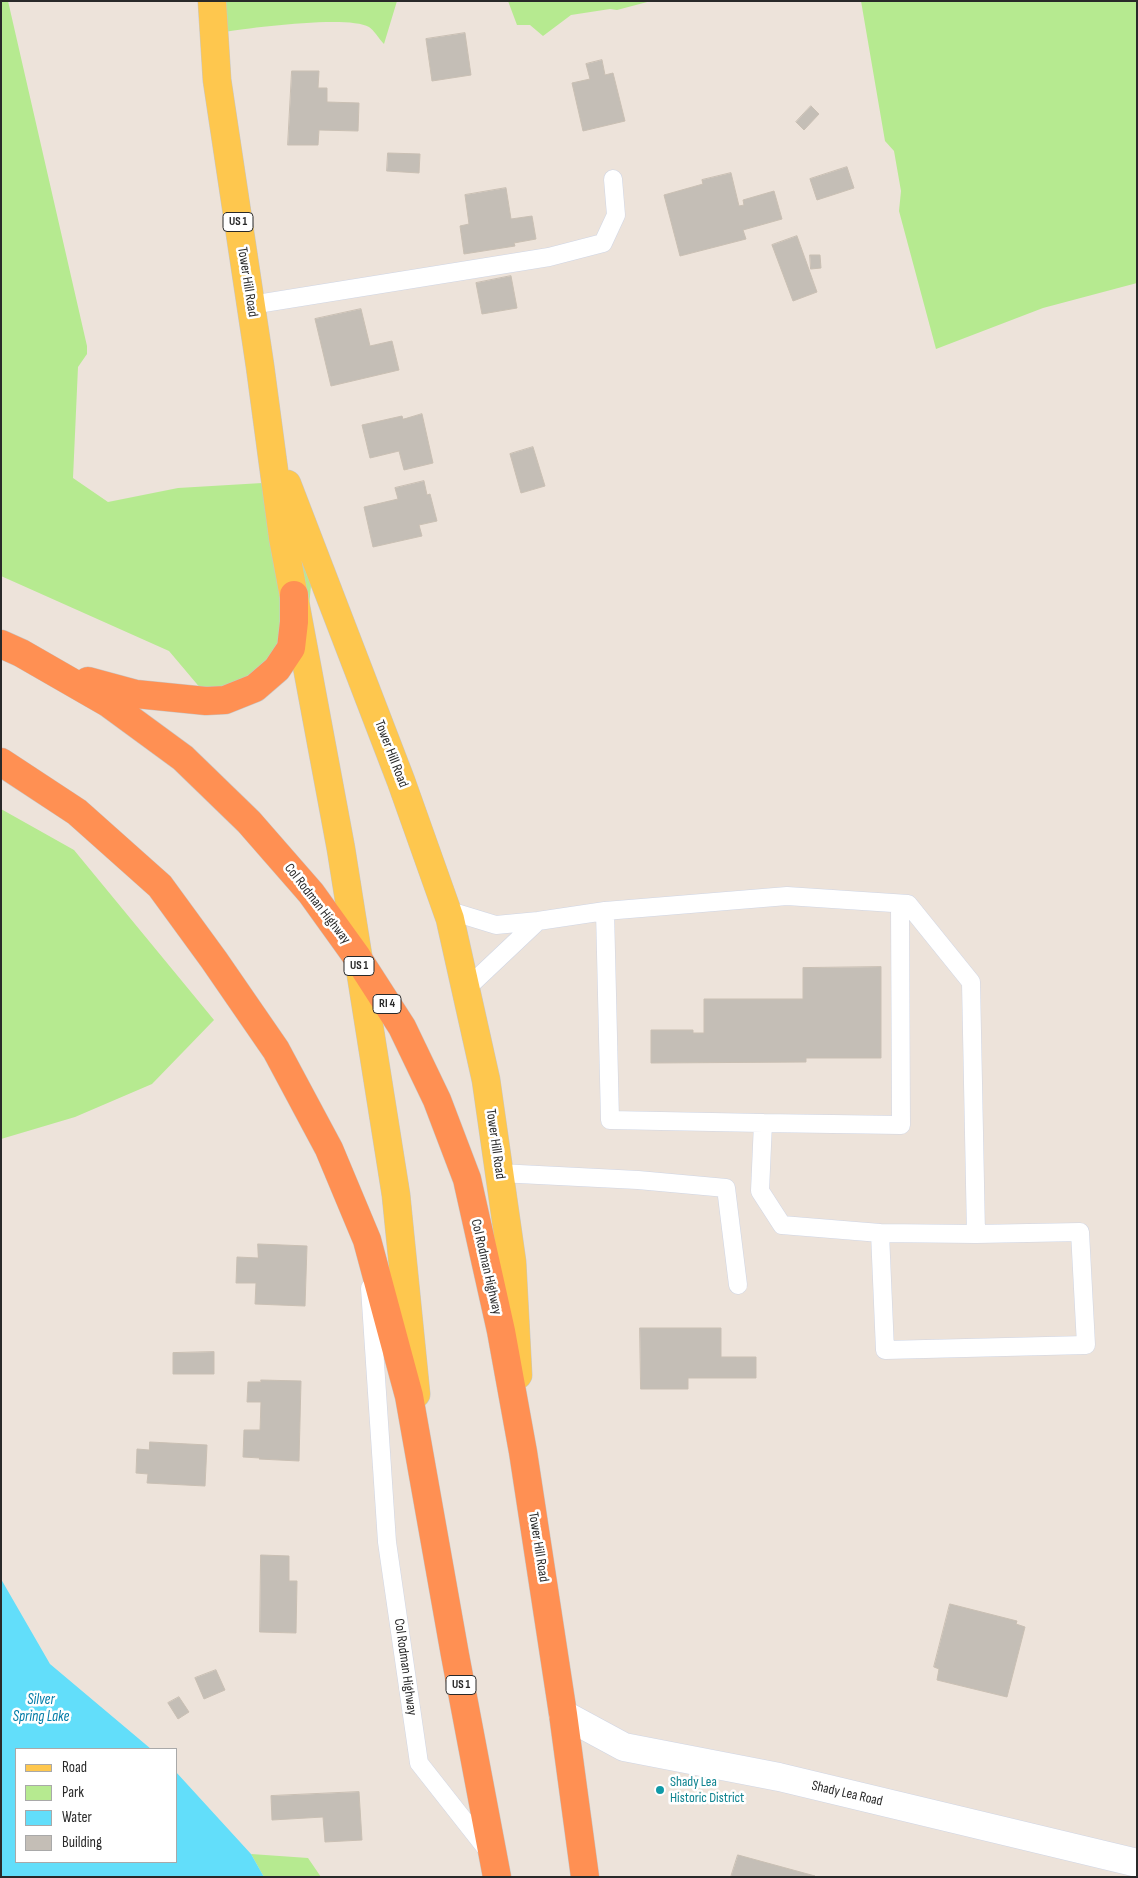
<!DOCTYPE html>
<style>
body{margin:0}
#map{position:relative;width:1138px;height:1878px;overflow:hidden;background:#ede3da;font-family:"Sofia Sans Condensed",sans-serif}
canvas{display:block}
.frame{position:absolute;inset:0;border:2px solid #292929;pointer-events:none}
.legend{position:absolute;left:15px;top:1748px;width:162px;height:115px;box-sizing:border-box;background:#fff;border:1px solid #a9a9a9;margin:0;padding:6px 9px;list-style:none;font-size:15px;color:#292929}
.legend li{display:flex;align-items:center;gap:10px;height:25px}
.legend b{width:25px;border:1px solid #a9a9a9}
</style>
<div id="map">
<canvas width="1138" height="1878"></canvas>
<div class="frame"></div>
<ul class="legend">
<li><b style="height:6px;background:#fec74e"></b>Road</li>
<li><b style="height:14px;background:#b6ea90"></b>Park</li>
<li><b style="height:14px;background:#62defa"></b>Water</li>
<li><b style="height:14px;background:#c4beb6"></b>Building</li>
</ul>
</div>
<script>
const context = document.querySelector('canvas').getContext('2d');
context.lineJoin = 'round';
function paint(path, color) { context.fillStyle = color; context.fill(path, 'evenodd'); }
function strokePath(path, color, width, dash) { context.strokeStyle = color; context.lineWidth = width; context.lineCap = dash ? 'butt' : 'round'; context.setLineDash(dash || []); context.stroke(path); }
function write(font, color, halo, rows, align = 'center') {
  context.font = font + ' "Sofia Sans Condensed",sans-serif'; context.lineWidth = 5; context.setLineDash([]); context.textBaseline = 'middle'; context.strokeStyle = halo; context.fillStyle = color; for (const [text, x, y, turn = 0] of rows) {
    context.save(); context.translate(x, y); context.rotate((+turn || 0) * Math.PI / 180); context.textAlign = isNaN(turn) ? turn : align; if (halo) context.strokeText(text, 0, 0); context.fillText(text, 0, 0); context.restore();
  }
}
paint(new Path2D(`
 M1,1H8L87,346V354L78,367L73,478L108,502L178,488L296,481L311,585L308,619L291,660L207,696L169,651L1,576Z
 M219,1H397L384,44C379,39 374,30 369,27C348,15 250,28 224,32Z
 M508,1H651L617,10L610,9L571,15L543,36L530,25H517Z
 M861,1H1137V283L1043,308L936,349L899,211L901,191L894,151L885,141Z
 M1,809L74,850L214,1020L152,1084L75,1117L1,1139Z
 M251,1854L308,1858L321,1877H264Z`), '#b6ea90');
paint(new Path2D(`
 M1,1579L50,1664L151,1749H16V1862H176V1772L251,1854L264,1877H1Z`), '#62defa');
const building = new Path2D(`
 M465,33L471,75L432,81L426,39Z
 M602,60L605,75L613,73L625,121L583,131L572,83L590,79L586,64Z
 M292,71H319L318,88H327V102L359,103L358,131L319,130L318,145H288Z
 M811,106L819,114L804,130L796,122Z
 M388,153L420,154L419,173L387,171Z
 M847,167L854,188L817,200L810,179Z
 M731,173L739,206L744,205L743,200L774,191L782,219L743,230L746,239L680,256L664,195L703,184L702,180Z
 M506,188L511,219L532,216L536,239L514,243L515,246L464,254L460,226L469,224L465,195Z
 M797,236L817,292L793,301L772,245Z
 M810,255H820L821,268L811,269Z
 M511,276L517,308L482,314L476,283Z
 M361,309L370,346L392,341L399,370L331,386L315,319Z
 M422,414L433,463L404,470L399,451L370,458L362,425L402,416L403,419Z
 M533,447L545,486L521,493L510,454Z
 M424,481L427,495L430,494L437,521L419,525L422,536L373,547L364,507L398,499L395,488Z
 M881,967V1058H806V1062L651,1063V1030H693V1033H704V999H803V968Z
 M258,1244L307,1246L305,1306L255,1304L256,1283H236L237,1257L258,1258Z
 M640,1328H721V1357H756V1378H688V1389H641Z
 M214,1352V1374H173V1353Z
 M261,1380L301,1381L299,1461L259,1459L260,1458L243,1457L244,1430H260L261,1402H247L248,1382H261Z
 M150,1442L207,1445L205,1486L147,1483L148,1474L136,1473L137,1449L149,1450Z
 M261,1555L289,1556V1581H297L296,1633L260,1632Z
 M950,1604L1017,1621L1016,1624L1025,1627L1007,1697L937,1680L939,1669L934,1667Z
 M216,1670L225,1690L204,1699L195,1678Z
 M179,1697L189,1712L178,1719L168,1703Z
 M359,1792L362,1840L325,1842L323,1817L272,1820L271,1796Z
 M738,1855L815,1876L731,1877Z`);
paint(building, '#c4beb6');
strokePath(building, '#c9bfb3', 1);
const lane = new Path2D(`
 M251,305L549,257L603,243L616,215L613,179
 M447,910L496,925L538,921L605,911L787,896L908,904L971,982L976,1234L1080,1232L1086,1345L885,1350L880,1233L782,1225L760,1191L763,1123L610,1120L605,911
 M466,989L538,921
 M763,1123L901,1125L900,904
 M499,1173L638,1180L726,1188L738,1285
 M880,1233L976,1234
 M370,1288L387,1542L419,1763L489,1852`);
const street = new Path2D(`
 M563,1714L624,1747L779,1777L1137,1863`);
const primary = new Path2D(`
 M212,1L217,80L260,366L283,538L341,849L396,1195L416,1394
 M287,484L401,781L450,919L486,1080L512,1262L518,1375`);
const highway = new Path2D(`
 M1,644L21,653L108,703L183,758L249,822L311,893L357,957L402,1027L437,1100L467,1179L501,1331L523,1452L563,1714L585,1877
 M88,681L136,694L206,701L225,700L255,688L277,669L291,648L294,622V595
 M1,762L77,812L160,886L214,960L276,1050L329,1149L367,1240L409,1396L455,1655L497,1877`);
strokePath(lane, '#cfd5e4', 19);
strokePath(street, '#cfd5e4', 29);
strokePath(primary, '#c7c7c7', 29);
strokePath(highway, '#c7c7c7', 29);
strokePath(lane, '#fff', 18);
strokePath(street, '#fff', 28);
strokePath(primary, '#fec74e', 28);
strokePath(highway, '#ff9053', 28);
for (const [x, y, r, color] of [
 [660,1790,5,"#0f9aa8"]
]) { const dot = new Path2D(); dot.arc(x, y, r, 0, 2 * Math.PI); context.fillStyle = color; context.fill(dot); strokePath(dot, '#fff', 2); }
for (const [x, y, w] of [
 [238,222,30],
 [359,966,30],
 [387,1004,28],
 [461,1685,30]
]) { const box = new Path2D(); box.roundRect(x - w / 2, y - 9.5, w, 19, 4); context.fillStyle = '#fff'; context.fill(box); strokePath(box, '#292929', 1); }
write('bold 12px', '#292929', null, [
 ["US 1",238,222],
 ["US 1",359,966],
 ["RI 4",387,1004],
 ["US 1",461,1685]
]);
write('14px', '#292929', '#fff', [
 ["Tower Hill Road",247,282,81],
 ["Tower Hill Road",391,754,69],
 ["Col Rodman Highway",317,904,52],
 ["Tower Hill Road",495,1144,82],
 ["Col Rodman Highway",486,1267,77],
 ["Tower Hill Road",538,1547,81],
 ["Col Rodman Highway",405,1667,82],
 ["Shady Lea Road",847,1794,13]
]);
write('14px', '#0d838f', '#fff', [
 ["Shady Lea",670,1782],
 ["Historic District",670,1798]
], 'left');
write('italic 15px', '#007ba7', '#fff', [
 ["Silver",41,1700],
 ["Spring Lake",41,1717]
]);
</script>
